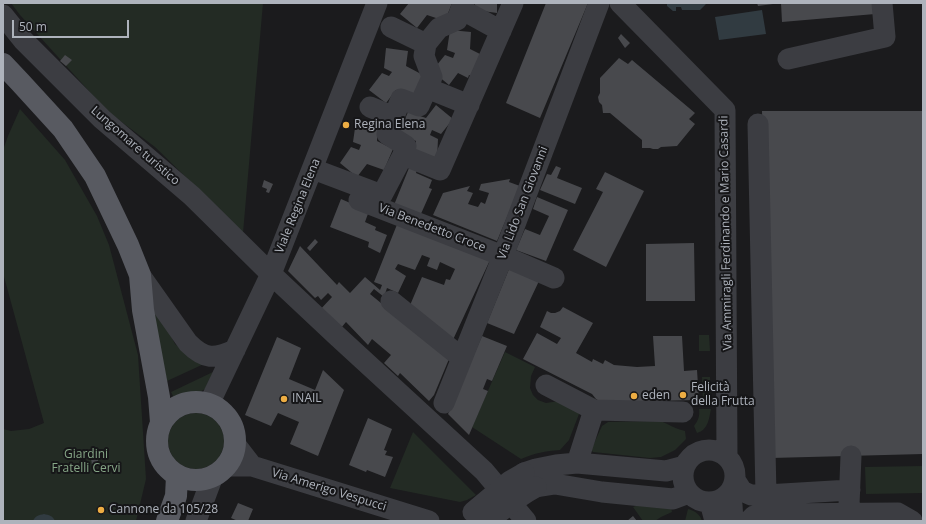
<!DOCTYPE html>
<meta charset="utf-8">
<style>
body{margin:0}
#map{position:relative;width:926px;height:524px;overflow:hidden;background:#1b1b1d;font-family:"Open Sans",sans-serif}
canvas{display:block}
.frame{position:absolute;inset:0;border:4px solid #aeb3bc;pointer-events:none}
.scale{position:absolute;left:12px;top:20px;width:117px;height:18px;box-sizing:border-box;border:2px solid #aeb3bc;border-top:0;padding-left:5px;font-size:12px;line-height:14px;white-space:nowrap;color:#aeb3bc;-webkit-text-stroke:3px #161618;paint-order:stroke}
</style>
<div id="map">
<canvas width="926" height="524"></canvas>
<div class="frame"></div>
<div class="scale">50 m</div>
</div>
<script>
const context = document.querySelector('canvas').getContext('2d');
context.lineJoin = 'round';
function paint(path, color) { context.fillStyle = color; context.fill(path, 'evenodd'); }
function strokePath(path, color, width, dash) { context.strokeStyle = color; context.lineWidth = width; context.lineCap = dash ? 'butt' : 'round'; context.setLineDash(dash || []); context.stroke(path); }
function write(font, color, halo, rows, align = 'center') {
  context.font = font + ' "Open Sans",sans-serif'; context.lineWidth = 4; context.setLineDash([]); context.textBaseline = 'middle'; context.strokeStyle = halo; context.fillStyle = color; for (const [text, x, y, turn = 0] of rows) {
    context.save(); context.translate(x, y); context.rotate((+turn || 0) * Math.PI / 180); context.textAlign = isNaN(turn) ? turn : align; if (halo) context.strokeText(text, 0, 0); context.fillText(text, 0, 0); context.restore();
  }
}
paint(new Path2D(`
 M11,3H263L243,233L155,147L107,111L20,15Z
 M20,109L65,160L97,216L109,245L138,355L146,479L136,521H3V429L11,431L29,429L44,423L3,273V150L8,136Z
 M150,302L165,323L175,344L195,361L206,363L167,381Z
 M699,335H709L710,351H699Z
 M505,352L535,367L531,376L530,388L533,395L538,400L546,403L559,401L577,409L579,414L569,440L560,450C545,451 535,453 521,459L472,427Z
 M213,372L205,389L191,397L174,398L171,392Z
 M702,377H710L711,402H703Z
 M699,409H711C709,419 708,430 697,433L694,426C698,421 700,416 699,409Z
 M168 441a28 28 0 1 1 56 0a28 28 0 1 1-56 0Z
 M660,421C669,424 675,429 685,431L686,439L675,450L661,457L650,458L593,452L591,450L602,426L608,422Z
 M413,432L476,495L467,500L460,502L390,488Z
 M923,466V493L866,494L865,467Z
 M643,503L671,507L672,512L661,517L655,521H643L633,507Z
 M688,509C695,511 700,514 702,521H685Z`), '#232b24');
paint(new Path2D(`
 M667,3H706V4L700,10H682L681,7H676V11H673L667,6Z
 M762,10L766,34L719,40L715,17Z
 M44,514C49,515 53,516 55,521H33C35,516 39,515 44,514Z`), '#313b41');
paint(new Path2D(`
 M409,3H452L445,21L427,15L417,28L400,14Z
 M475,3H497V13L475,10Z
 M546,3H588L540,118L506,103Z
 M757,3H773V4L758,6Z
 M781,3H874L875,14L782,22Z
 M450,30L471,32L470,49L486,57L477,78L469,75L468,78L458,73L449,85L432,71L445,55L453,58L455,53L447,50Z
 M621,34L630,43L625,48L618,38Z
 M386,48L408,51L406,66L423,75L414,96L396,90L386,103L369,90L382,73L389,76L392,72L384,68Z
 M65,55L72,60L66,66L60,61Z
 M619,58L628,64L632,60L695,113L689,119L695,124L677,146L661,147L658,149H653L650,148H642V140L610,113H603L602,105L599,102L598,97L600,93V78Z
 M436,105L453,119L441,134L432,130L430,135L438,139L437,160L414,157L416,141L399,133L408,112L426,118Z
 M762,111H923V454L771,458Z
 M356,121L378,124L377,141L393,149L384,170L367,164L357,177L340,163L351,147L359,150L361,145L353,142Z
 M411,163L418,166L416,173L432,180L429,188L432,189L420,216L394,205Z
 M556,166L561,168L557,178L582,188L575,204L540,190L547,174L551,175Z
 M605,172L644,191L606,267L573,250L603,192L596,189Z
 M510,179L509,182L520,186L497,241L433,215L443,193L470,186L467,191L473,193L468,204L478,207L481,202L485,204L489,193L479,190L481,184Z
 M264,180L273,184L269,193L266,192L267,189L262,187Z
 M537,197L568,210L546,261L516,250L525,229L540,235L549,216L533,209Z
 M341,199L369,211L365,222L376,227L375,230L387,235L380,253L368,247L369,242L330,227Z
 M398,222L490,260L451,344L408,310L422,277L444,285L446,279L450,280L455,269L440,262L437,270L427,266L430,258L422,255L415,270L398,264L395,269L406,276L398,293L387,288L384,297L374,289L370,294L449,359L434,395L429,401L400,373L398,376L384,363L391,355L372,339L368,345L346,322L341,328L318,312L332,297L328,293L321,300L318,296L315,298L288,271L300,246L337,285L339,282L350,293L365,277L380,290L382,285L374,282Z
 M315,239L318,242L310,251L307,248Z
 M694,243L695,301H646V244Z
 M509,269L539,281L514,334L487,323Z
 M563,307L593,323L576,353L592,362L593,359L603,364L605,360L614,365L637,367L655,366L653,336H682L684,371L697,370L699,400L601,402L596,399L592,394L523,359L537,333L557,344L561,338L540,327L547,311L551,313H555L560,311Z
 M482,336L507,346L492,381L487,379L483,389L488,391L469,435L448,414Z
 M277,337L301,348L289,379L315,390L323,370L344,390L318,456L290,444L299,422L278,413L271,426L245,415Z
 M368,418L392,429L384,450L387,451L385,455L393,457L385,477L367,470L366,472L349,465Z
 M91,458H98V465H92Z
 M238,503L253,509L248,521H238L231,518Z
 M633,516L637,521H627Z`), '#48494d');
strokePath(new Path2D(`
 M620,3L725,110L727,457
 M461,9L501,31
 M3,15L23,40L102,119L192,196L271,274L336,335L484,471L526,521
 M391,27L426,44
 M788,59L885,37L882,3
 M427,88L469,105
 M370,107L394,117
 M758,124L766,495
 M403,155L440,170L513,3
 M313,169L382,195L403,155L406,146L387,134L401,99L419,106L432,77L424,56L426,44L439,28L457,20L463,3
 M359,200L503,256L554,278
 M140,275L188,343C205,360 214,359 235,350
 M391,301L462,358
 M546,385L594,410L683,412
 M444,403L503,256L599,3
 M209,404L271,274L377,3
 M235,444L252,466
 M683 476a26 26 0 1 1 52 0a26 26 0 1 1-52 0Z
 M577,463L594,410
 M226,466H252L429,521
 M524,473L536,469L556,465L577,463L666,471L685,466
 M735,480L742,491L751,495H766L850,490
 M536,487L555,484L602,492L673,499L689,493
 M728,494L732,505L733,521
 M710,502L715,521
 M849,505L851,456
 M196,521L211,481
 M749,521L754,516L769,514L898,513L912,521`), '#3c3d42', 21);
strokePath(new Path2D(`
 M3,64L20,82L63,129L95,176L128,245L140,275L143,310L159,397L161,422
 M157 441a39 39 0 1 1 78 0a39 39 0 1 1-78 0Z
 M167,521L176,496L177,476`), '#585a61', 22);
strokePath(new Path2D(`
 M473,512L510,481L524,473
 M489,521C504,508 519,496 536,487`), '#3c3d42', 21);
for (const [x, y, r, color] of [
 [346,125,4,"#edad43"],
 [683,395,4,"#edad43"],
 [634,396,4,"#edad43"],
 [284,399,4,"#edad43"],
 [101,510,4,"#edad43"]
]) { const dot = new Path2D(); dot.arc(x, y, r, 0, 2 * Math.PI); context.fillStyle = color; context.fill(dot); strokePath(dot, '#161618', 1.5); }
write('12px', '#aeb3bc', '#161618', [
 ["Regina Elena",354,125],
 ["Felicità",691,388],
 ["della Frutta",691,402],
 ["eden",642,396],
 ["INAIL",292,399],
 ["Cannone da 105/28",109,510]
], 'left');
write('12px', '#aeb3bc', '#161618', [
 ["Lungomare turistico",135,146,41],
 ["Via Lido San Giovanni",523,203,-69],
 ["Viale Regina Elena",298,206,-68],
 ["Via Benedetto Croce",432,228,21],
 ["Via Ammiragli Ferdinando e Mario Casardi",726,233,-91],
 ["Via Amerigo Vespucci",329,490,17]
]);
write('12px', '#86a687', '#161618', [
 ["Giardini",86,455],
 ["Fratelli Cervi",86,469]
]);
</script>
